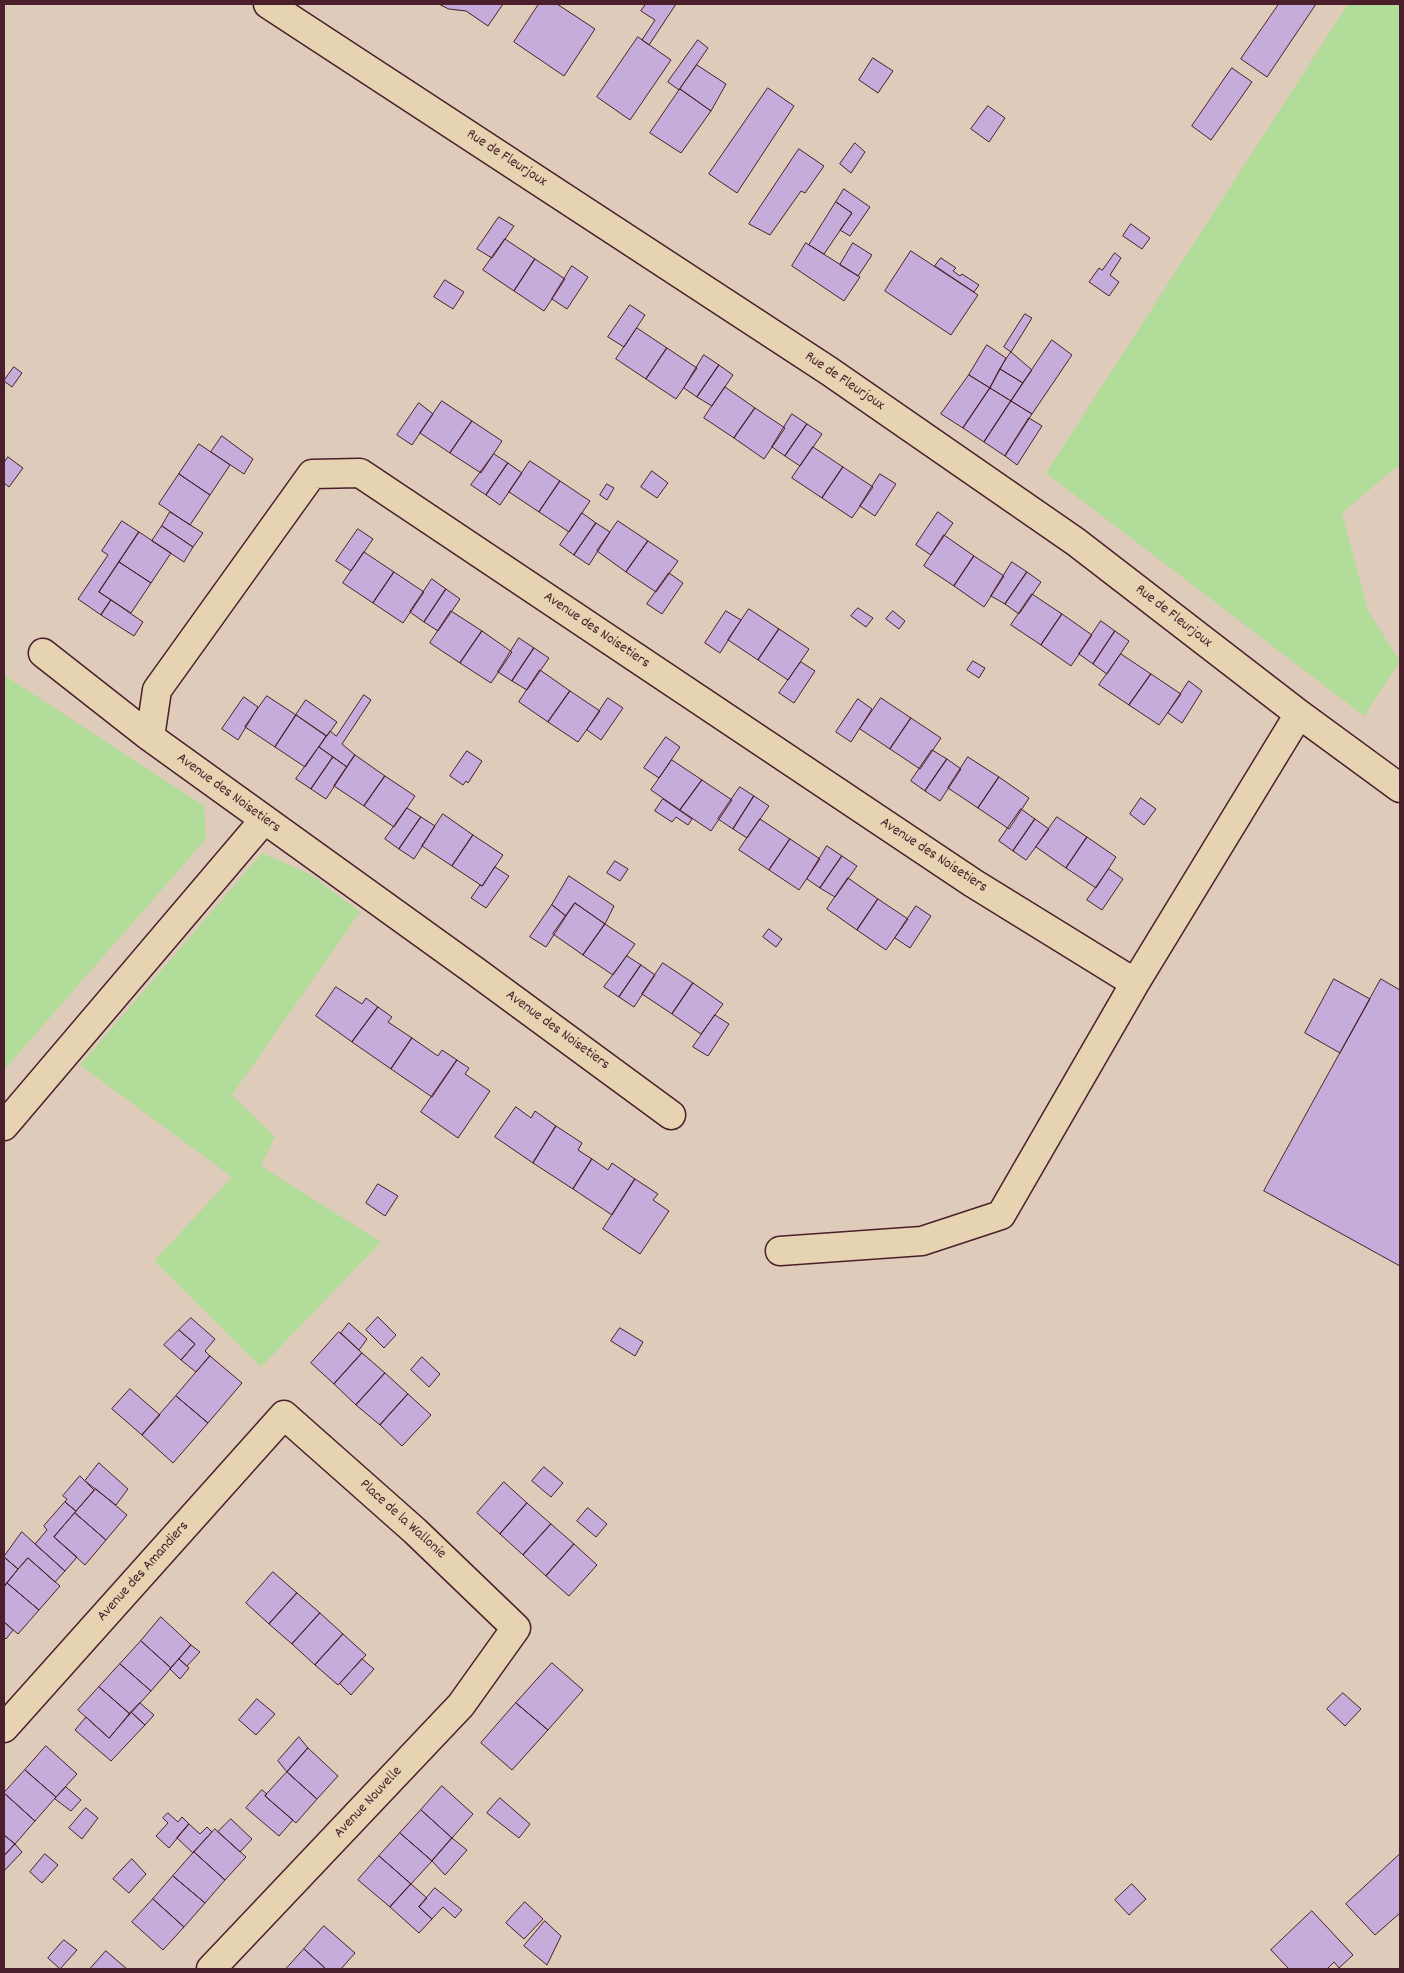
<!DOCTYPE html>
<style>
body{margin:0}
#map{position:relative;width:1404px;height:1973px;overflow:hidden;background:#dfcbb9;font-family:Dekko,sans-serif}
canvas{display:block}
.frame{position:absolute;inset:0;border:5px solid #4a1f2b;pointer-events:none}
</style>
<div id="map">
<canvas width="1404" height="1973"></canvas>
<div class="frame"></div>
</div>
<script>
const context = document.querySelector('canvas').getContext('2d');
context.lineJoin = 'round';
function paint(path, color) { context.fillStyle = color; context.fill(path, 'evenodd'); }
function strokePath(path, color, width, dash) { context.strokeStyle = color; context.lineWidth = width; context.lineCap = dash ? 'butt' : 'round'; context.setLineDash(dash || []); context.stroke(path); }
function write(font, color, halo, rows, align = 'center') {
  context.font = font + ' Dekko,sans-serif'; context.lineWidth = 5; context.setLineDash([]); context.textBaseline = 'middle'; context.strokeStyle = halo; context.fillStyle = color; for (const [text, x, y, turn = 0] of rows) {
    context.save(); context.translate(x, y); context.rotate((+turn || 0) * Math.PI / 180); context.textAlign = isNaN(turn) ? turn : align; if (halo) context.strokeText(text, 0, 0); context.fillText(text, 0, 0); context.restore();
  }
}
paint(new Path2D(`
 M1348,4H1400V471L1396,467L1342,513L1368,611L1400,661L1364,716L1046,473Z
 M4,675L204,806L206,839L4,1070Z
 M262,853L310,874L360,912L232,1095L275,1137L261,1166L381,1242L261,1367L154,1261L232,1177L80,1065Z`), '#b2dc99');
const building = new Path2D(`
 M439,4H503L488,26L466,11L449,9Z
 M539,4H557L595,29L564,76L514,42Z
 M646,4H676L649,45L642,40L655,20L641,11Z
 M1279,4H1316L1267,77L1241,59Z
 M638,37L671,60L630,120L597,97Z
 M698,40L708,48L679,90L668,82Z
 M873,58L893,71L878,93L859,80Z
 M697,65L726,84L711,111L680,89Z
 M1232,68L1252,82L1211,140L1192,126Z
 M768,88L794,106L737,193L709,174Z
 M680,89L711,111L681,153L650,133Z
 M988,106L1005,118L989,142L971,129Z
 M855,143L865,152L851,173L840,164Z
 M799,149L824,166L805,193L801,191L770,235L749,224Z
 M844,189L870,207L850,236L840,230L852,213L836,202Z
 M836,202L852,213L824,254L809,245Z
 M499,217L514,226L492,258L477,249Z
 M1131,224L1150,238L1142,249L1123,236Z
 M505,239L535,259L514,291L483,270Z
 M806,243L860,277L844,301L792,266Z
 M853,243L872,255L858,276L840,265Z
 M911,251L978,295L951,335L885,291Z
 M1115,253L1121,258L1110,275L1119,282L1109,296L1089,282L1099,268L1102,270Z
 M941,258L956,268L953,271L960,276L962,274L979,285L974,292L935,266Z
 M535,259L565,279L544,311L514,291Z
 M572,266L588,277L567,309L552,299Z
 M445,280L464,292L453,309L434,297Z
 M630,305L645,315L624,347L608,337Z
 M1025,314L1032,318L1011,352L1004,347Z
 M637,328L667,348L646,379L616,359Z
 M1052,340L1072,355L1032,414L1011,401Z
 M987,345L1006,358L990,388L969,375Z
 M667,348L697,368L676,399L646,379Z
 M1011,352L1032,370L1023,383L1000,369Z
 M704,355L719,365L697,397L684,388Z
 M719,365L733,375L712,406L697,397Z
 M14,367L22,373L12,387L4,381Z
 M1000,369L1023,383L1011,401L990,388Z
 M969,375L990,388L963,428L941,414Z
 M725,387L755,408L734,438L704,418Z
 M990,388L1011,401L984,442L963,428Z
 M442,401L472,421L450,453L420,433Z
 M1011,401L1032,414L1005,456L984,442Z
 M419,403L433,414L412,445L397,435Z
 M755,408L785,428L764,459L734,438Z
 M792,414L807,424L785,456L772,447Z
 M1029,418L1042,426L1017,465L1005,456Z
 M472,421L502,441L481,473L450,453Z
 M807,424L822,434L800,466L785,456Z
 M222,436L253,459L244,474L211,452Z
 M199,444L230,465L210,495L179,474Z
 M813,447L843,467L822,498L792,478Z
 M494,454L508,463L486,495L471,485Z
 M8,457L23,468L9,487L4,483V463Z
 M530,461L560,481L539,512L509,492Z
 M508,463L522,473L500,505L486,495Z
 M843,467L873,487L852,518L822,498Z
 M652,471L668,483L657,498L641,487Z
 M179,474L210,495L190,525L159,504Z
 M880,474L896,484L875,516L860,506Z
 M560,481L590,501L569,532L539,512Z
 M607,484L614,488L607,500L600,495Z
 M170,512L203,533L193,547L162,526Z
 M938,512L953,523L931,555L916,545Z
 M582,513L596,523L574,555L560,545Z
 M122,521L139,532L99,592L111,600L101,615L78,599L108,555L102,551Z
 M618,521L648,541L626,572L597,551Z
 M596,523L610,532L589,565L574,555Z
 M162,526L193,547L184,562L152,541Z
 M358,529L373,539L351,571L336,561Z
 M139,532L171,553L151,583L119,562Z
 M944,535L974,556L954,586L924,566Z
 M648,541L678,561L656,592L626,572Z
 M364,552L394,572L373,603L343,583Z
 M974,556L1004,576L984,607L954,586Z
 M119,562L151,583L131,613L99,592Z
 M1012,562L1027,572L1005,604L991,596Z
 M394,572L424,592L403,623L373,603Z
 M1027,572L1041,582L1019,614L1005,604Z
 M669,573L683,583L662,614L647,604Z
 M432,579L446,589L424,622L410,612Z
 M446,589L460,599L438,631L424,622Z
 M1032,594L1062,614L1041,645L1011,625Z
 M111,600L143,622L134,636L101,615Z
 M858,608L873,618L866,627L851,616Z
 M749,609L779,629L758,660L728,640Z
 M451,611L482,631L460,663L430,643Z
 M726,611L741,620L720,653L705,643Z
 M893,611L905,621L899,629L886,619Z
 M1062,614L1092,635L1071,666L1041,645Z
 M1101,621L1115,631L1093,664L1079,654Z
 M779,629L809,649L788,680L758,660Z
 M482,631L512,652L491,683L460,663Z
 M1115,631L1129,641L1107,674L1093,664Z
 M519,638L534,648L512,681L498,672Z
 M534,648L549,658L527,690L512,681Z
 M1121,654L1151,674L1129,705L1099,685Z
 M973,661L985,668L979,678L967,670Z
 M801,662L815,671L794,703L779,693Z
 M540,670L570,691L548,722L519,702Z
 M1151,674L1181,694L1159,725L1129,705Z
 M1189,681L1202,691L1182,723L1168,713Z
 M570,691L600,711L578,742L548,722Z
 M364,695L371,700L342,744L355,755L347,767L319,747L330,731L336,736Z
 M267,696L296,715L275,747L245,727Z
 M244,697L258,707L238,740L222,729Z
 M608,698L623,708L601,740L587,730Z
 M881,698L911,718L890,749L860,729Z
 M858,699L872,709L851,742L836,732Z
 M306,700L337,722L327,736L296,715Z
 M296,715L326,736L305,767L275,747Z
 M911,718L941,738L920,769L890,749Z
 M666,737L680,747L659,778L644,768Z
 M319,747L333,757L311,789L296,779Z
 M932,750L947,759L925,791L911,781Z
 M467,751L482,761L468,783L466,781L463,785L450,776Z
 M355,755L385,776L364,806L334,786Z
 M333,757L347,767L326,799L311,789Z
 M968,757L999,777L978,808L948,788Z
 M947,759L961,769L940,801L925,791Z
 M672,760L702,780L680,810L651,790Z
 M385,776L415,796L394,827L364,806Z
 M999,777L1029,798L1009,829L978,808Z
 M702,780L732,800L711,831L680,810Z
 M740,787L754,796L733,829L718,819Z
 M754,796L769,806L747,838L733,829Z
 M1141,798L1156,809L1144,825L1130,814Z
 M663,799L692,819L688,825L676,817L672,822L655,811Z
 M407,808L421,817L399,849L385,839Z
 M1021,809L1035,819L1013,851L999,841Z
 M443,814L473,835L452,866L422,846Z
 M421,817L435,826L414,859L399,849Z
 M1057,817L1087,837L1066,868L1036,847Z
 M760,819L790,839L769,870L739,850Z
 M1035,819L1049,829L1026,860L1013,851Z
 M473,835L503,855L482,886L452,866Z
 M1087,837L1116,857L1096,888L1066,868Z
 M790,839L820,859L799,890L769,870Z
 M827,846L842,856L820,888L807,879Z
 M842,856L857,866L835,897L820,888Z
 M615,861L628,869L620,881L607,873Z
 M495,867L509,876L486,908L471,898L480,885L482,886Z
 M1109,869L1123,879L1102,910L1087,900Z
 M569,876L614,906L605,924L575,903L566,916L552,905Z
 M848,878L878,899L857,930L827,909Z
 M878,899L908,919L886,950L857,930Z
 M575,903L605,924L583,955L553,934Z
 M552,905L566,916L546,947L530,937Z
 M916,906L931,916L910,948L895,938Z
 M605,924L635,944L613,975L583,955Z
 M769,929L782,939L776,947L763,937Z
 M627,956L641,965L619,997L604,987Z
 M663,963L693,983L672,1014L642,994Z
 M641,965L655,975L634,1007L619,997Z
 M1334,979L1370,999L1340,1053L1305,1033Z
 M1381,979L1400,990V1266L1264,1191Z
 M693,983L723,1004L701,1034L672,1014Z
 M336,987L362,1004L366,998L378,1007L352,1042L316,1016Z
 M378,1007L392,1017L388,1022L412,1038L391,1069L352,1042Z
 M715,1015L729,1024L708,1056L693,1047Z
 M412,1038L438,1056L442,1050L457,1060L432,1097L391,1069Z
 M457,1060L469,1068L465,1074L490,1091L458,1138L421,1112Z
 M516,1107L531,1118L535,1111L556,1126L533,1163L495,1137Z
 M556,1126L582,1143L578,1150L592,1159L573,1189L533,1163Z
 M592,1159L608,1170L612,1163L635,1179L612,1215L573,1189Z
 M635,1179L658,1194L653,1200L669,1211L640,1254L603,1229Z
 M378,1184L398,1196L385,1216L366,1203Z
 M378,1317L396,1335L384,1348L366,1330Z
 M191,1318L215,1339L205,1351L210,1356L196,1372L181,1360L195,1344L179,1330Z
 M349,1323L367,1339L359,1350L341,1333Z
 M620,1328L643,1342L635,1356L611,1341Z
 M179,1330L195,1344L181,1360L164,1345Z
 M339,1332L362,1353L334,1384L311,1363Z
 M362,1353L385,1373L356,1405L334,1384Z
 M210,1356L242,1383L208,1423L176,1396Z
 M422,1357L440,1374L429,1387L411,1370Z
 M385,1373L408,1394L380,1425L356,1405Z
 M130,1389L160,1415L142,1435L112,1409Z
 M408,1394L431,1415L402,1446L380,1425Z
 M176,1396L208,1423L173,1463L142,1435Z
 M99,1463L128,1489L116,1505L85,1481Z
 M544,1467L563,1483L551,1497L532,1481Z
 M80,1476L94,1490L76,1511L65,1502L67,1499L63,1496Z
 M504,1482L527,1503L500,1534L477,1513Z
 M96,1489L127,1515L106,1540L75,1513Z
 M65,1502L76,1511L54,1537L77,1557L65,1571L35,1544L47,1530L44,1526Z
 M527,1503L551,1524L523,1555L500,1534Z
 M588,1508L607,1524L596,1537L577,1521Z
 M75,1513L106,1540L85,1565L54,1537Z
 M551,1524L574,1544L546,1576L523,1555Z
 M22,1532L65,1571L55,1582L28,1558L18,1569L4,1557Z
 M574,1544L597,1565L569,1596L546,1576Z
 M4,1557L18,1569L4,1587Z
 M28,1558L60,1586L39,1610L7,1583Z
 M273,1572L297,1593L269,1624L246,1603Z
 M7,1583L39,1610L18,1634L4,1622V1587Z
 M297,1593L320,1613L292,1644L269,1624Z
 M320,1613L343,1634L315,1665L292,1644Z
 M161,1617L191,1645L171,1668L141,1641Z
 M4,1622L13,1630L6,1639L4,1637Z
 M343,1634L366,1655L338,1685L315,1665Z
 M141,1641L171,1668L151,1691L120,1664Z
 M191,1645L200,1652L187,1666L179,1659Z
 M179,1659L189,1668L180,1679L170,1669Z
 M362,1659L374,1669L351,1695L340,1684Z
 M552,1663L583,1690L548,1730L516,1703Z
 M120,1664L151,1691L130,1714L99,1687Z
 M99,1687L130,1714L109,1738L78,1710Z
 M1343,1693L1361,1709L1345,1726L1327,1709Z
 M257,1699L275,1714L256,1735L239,1720Z
 M140,1703L154,1715L145,1725L131,1712Z
 M516,1703L548,1730L512,1770L481,1743Z
 M131,1712L145,1725L111,1761L75,1730L86,1717L109,1738Z
 M299,1737L308,1748L287,1772L278,1761Z
 M46,1746L77,1774L56,1797L25,1770Z
 M308,1748L338,1776L317,1799L287,1772Z
 M25,1770L56,1797L35,1821L4,1793Z
 M287,1772L317,1799L296,1823L265,1796Z
 M442,1786L473,1814L452,1838L421,1810Z
 M66,1787L81,1800L71,1811L55,1799Z
 M262,1790L267,1794L265,1796L293,1820L279,1836L246,1808Z
 M4,1793L35,1821L15,1844L4,1835Z
 M500,1798L530,1824L519,1838L487,1813Z
 M86,1808L98,1818L82,1839L69,1828Z
 M421,1810L452,1838L432,1861L400,1833Z
 M168,1813L178,1822L182,1817L189,1824L169,1848L156,1836L168,1823L163,1818Z
 M231,1819L252,1839L240,1852L218,1832Z
 M189,1824L200,1834L207,1827L212,1832L193,1853L177,1838Z
 M215,1829L246,1857L225,1880L194,1852Z
 M400,1833L432,1861L411,1884L379,1856Z
 M4,1835L15,1844L4,1856Z
 M452,1838L467,1850L445,1875L432,1861Z
 M15,1844L22,1852L4,1871V1856Z
 M194,1852L225,1880L205,1903L173,1876Z
 M45,1854L58,1865L42,1883L30,1872Z
 M1400,1854V1913L1375,1935L1346,1904Z
 M379,1856L411,1884L390,1907L358,1880Z
 M132,1859L146,1874L129,1893L113,1879Z
 M173,1876L205,1903L184,1927L153,1899Z
 M411,1884L427,1898L419,1907L432,1919L419,1933L390,1907Z
 M1132,1884L1146,1899L1129,1915L1115,1900Z
 M435,1888L462,1910L455,1918L443,1907L432,1919L419,1907Z
 M153,1899L184,1927L163,1950L132,1922Z
 M525,1902L543,1919L524,1939L506,1923Z
 M1312,1911L1353,1955L1339,1968L1334,1962L1327,1969H1289L1271,1950Z
 M545,1921L561,1936L547,1965L524,1946Z
 M324,1926L355,1953L341,1969H326L304,1949Z
 M64,1940L77,1950L60,1969L48,1958Z
 M304,1949L326,1969H286Z
 M106,1951L127,1969H90Z`);
paint(building, '#c5acda');
strokePath(building, '#4a1f2b', 1);
const minor = new Path2D(`
 M268,4L829,371L1076,542L1299,714L1400,788
 M43,653L150,737
 M671,1115L475,971L150,737L157,690L312,474L360,473L973,883L1135,983
 M4,1126L264,820
 M780,1251L922,1241L1001,1215L1135,983L1299,714
 M4,1728L284,1415L415,1531L516,1628L461,1705L211,1969`);
strokePath(minor, '#4a1f2b', 31);
strokePath(minor, '#e5d3b1', 28);
write('15px', '#4a1f2b', '#e5d3b1', [
 ["Rue de Fleurjoux",506,159,33],
 ["Rue de Fleurjoux",844,382,34],
 ["Rue de Fleurjoux",1173,617,38],
 ["Avenue des Noisetiers",596,631,34],
 ["Avenue des Noisetiers",228,794,36],
 ["Avenue des Noisetiers",933,856,33],
 ["Avenue des Noisetiers",557,1031,36],
 ["Place de la Wallonie",402,1520,42],
 ["Avenue des Amandiers",144,1572,-48],
 ["Avenue Nouvelle",369,1803,-47]
]);
</script>
